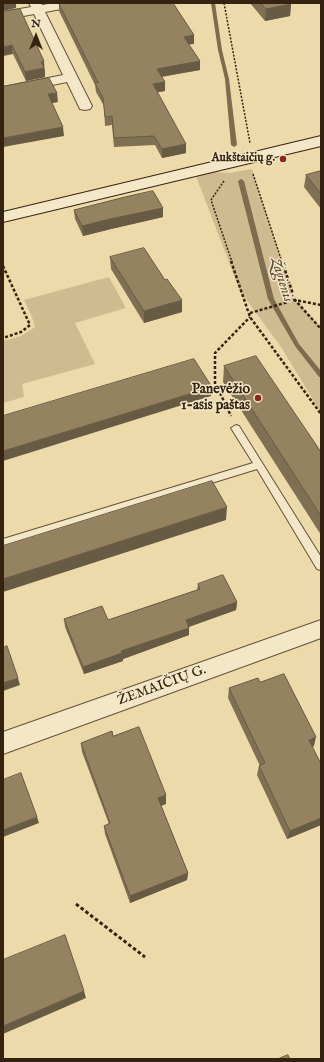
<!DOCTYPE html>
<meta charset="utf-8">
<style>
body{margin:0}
#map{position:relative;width:324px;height:1062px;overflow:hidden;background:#eddaaa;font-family:"IM FELL English",serif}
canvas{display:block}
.frame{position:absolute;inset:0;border:4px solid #362211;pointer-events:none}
.north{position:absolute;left:16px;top:16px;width:40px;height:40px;-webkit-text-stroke:3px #f3e7c8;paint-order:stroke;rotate:0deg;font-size:11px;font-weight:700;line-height:16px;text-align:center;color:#362211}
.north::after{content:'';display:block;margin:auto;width:14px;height:18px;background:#362211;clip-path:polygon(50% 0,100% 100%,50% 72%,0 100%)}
</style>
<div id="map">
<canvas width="324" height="1062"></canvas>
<div class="frame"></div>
<div class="north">N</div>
</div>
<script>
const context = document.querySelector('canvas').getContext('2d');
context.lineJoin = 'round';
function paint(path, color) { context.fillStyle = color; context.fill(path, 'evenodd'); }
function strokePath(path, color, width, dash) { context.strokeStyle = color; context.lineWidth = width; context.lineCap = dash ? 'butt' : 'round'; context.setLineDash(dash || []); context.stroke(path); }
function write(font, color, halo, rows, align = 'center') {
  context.font = font + ' "IM FELL English",serif'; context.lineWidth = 3; context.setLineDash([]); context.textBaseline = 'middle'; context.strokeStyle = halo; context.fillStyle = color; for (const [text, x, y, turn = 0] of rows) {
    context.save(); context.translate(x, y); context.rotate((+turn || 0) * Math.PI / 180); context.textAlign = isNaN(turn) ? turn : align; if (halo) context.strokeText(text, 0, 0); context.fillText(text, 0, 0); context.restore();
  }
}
paint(new Path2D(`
 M252,169L295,300L321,327V413L281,347L240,291L194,171L230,173Z
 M109,277L126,308L75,323L95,364L22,384L24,397L3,403V341L21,336L35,327L32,317L24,300Z`), '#cebb90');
paint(new Path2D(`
 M211,3H215L222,50L229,79L237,145L234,147L231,145L225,79L218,50Z
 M241,179L244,181L274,299L299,344L321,371V377H319L295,346L268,299L238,181Z`), '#7f6b4e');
const service = new Path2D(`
 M236,425L239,426L321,557V570L317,569L257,469L3,547V539L253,463L231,428Z`);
const minor = new Path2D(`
 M29,3H41L42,5L54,3H80L78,6L45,12L92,106L90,109L85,110L80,109L67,82L3,95V87L63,75L34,14L3,20V12L31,7Z
 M321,620V638L3,754V732Z`);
const secondary = new Path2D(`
 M321,136V146L3,222V212Z`);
strokePath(service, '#645037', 2);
strokePath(minor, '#645037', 2);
strokePath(secondary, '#362211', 2);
strokePath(new Path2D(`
 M224,3L250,143
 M253,174L282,262
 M224,181L211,200L232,262`), '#362211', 1.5, [2, 1.5]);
strokePath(new Path2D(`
 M231,261L250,317L321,414
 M282,261L295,300L321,329
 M3,266L30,325L21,332L3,338
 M250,313L295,300L321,305
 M215,384V353L250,317
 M220,393L231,416`), '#362211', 2.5, [3, 2]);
strokePath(new Path2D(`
 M76,904L145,957`), '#362211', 3, [3.5, 2.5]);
paint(service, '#f3e7c8');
paint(minor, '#f3e7c8');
paint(secondary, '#f3e7c8');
paint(new Path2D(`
 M59,3L194,35V44H189L200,70L162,77L165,82V91L157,92L186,153L162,158L155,145L114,147L112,125L105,126L104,106L96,92L95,85L59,11Z
 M250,3H291V4L290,16L265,21Z
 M3,12L45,70V77L26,81L13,54Z
 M321,171V209L304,187L306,175Z
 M163,208V217L111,229L83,236L75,219L74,210Z
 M110,257L182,312L144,323L111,269Z
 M224,366L321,452V535L223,382Z
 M198,584L237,602L236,610L189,627V635L123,659V661L84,674L65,627L64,619L108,620L197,590Z
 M260,682L314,746L312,747L321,764V825L287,839L257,775L259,766H260L228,698L229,688Z
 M113,736L166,804L161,805L188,873L187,880L130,903L105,834L104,826L109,824L82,752L81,743Z`), '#807053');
paint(new Path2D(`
 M3,3H16V8L3,11Z
 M291,4L290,16L265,21L266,9Z
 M194,35V44L184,45V37Z
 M12,45L13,54L3,56V47Z
 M44,61L45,77L26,81L25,72L41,62Z
 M200,61V70L157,77V69Z
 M165,82V91L153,93V84Z
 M57,93L58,102L48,104V94Z
 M63,127L64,136L3,147V138Z
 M186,144V153L162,158V149Z
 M163,208V217L111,229L83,236L82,226L110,219Z
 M182,300V312L144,323V311Z
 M212,387L211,396L3,461V451Z
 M227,507L226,520L3,592V579Z
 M237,602L236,610L185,628L186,620Z
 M189,628V635L123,659V661L84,674L83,667L121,651Z
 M18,678L20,685L3,691V683Z
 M316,737L314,746L306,749L309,740Z
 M166,795V804L158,807V798Z
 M37,817L39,823L3,837V830Z
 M321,818V825L287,839L290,831Z
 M188,873L187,880L130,903V896Z
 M84,991L86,998L3,1034V1026Z`), '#685b44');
const building = new Path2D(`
 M59,3H173L194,35L184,37L200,61L157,69L165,82L153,84L186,144L162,149L154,136L114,138L112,116L105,117L103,98L95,83H98Z
 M261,3H291V4L266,9Z
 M20,9L44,61L41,62L44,68L25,72L12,45L3,47V12Z
 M49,78L57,93L48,94L63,127L3,138V87Z
 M321,171V194L306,175Z
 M153,191L163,208L110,219L82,226L74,210L125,197Z
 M144,248L165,280L167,279L182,300L144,311L110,257Z
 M256,356L321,452V516L224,366Z
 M194,359L212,387L3,451V416Z
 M212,481L227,507L3,579V546Z
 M223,575L237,602L186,620L189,628L121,651L122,653L83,667L64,619L102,606L108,620L200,589L198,584Z
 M7,646L18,678L3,683V648Z
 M284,674L316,737L309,740L321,764V818L290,831L259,766L265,763L229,688L258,678L260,682Z
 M139,727L166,795L158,798L188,873L130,896L104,826L110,823L81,743L112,731L113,736Z
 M21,773L37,817L3,830V780Z
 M65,935L84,991L3,1026V960Z
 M288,1055L290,1059H278Z`);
paint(building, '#958261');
strokePath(building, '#685b44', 1);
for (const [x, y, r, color] of [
 [283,159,4,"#8f2418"],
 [258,398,4,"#8f2418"]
]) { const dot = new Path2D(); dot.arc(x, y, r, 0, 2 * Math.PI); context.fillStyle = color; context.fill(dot); strokePath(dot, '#f3e7c8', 1.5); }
write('bold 12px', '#362211', '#f3e7c8', [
 ["Aukštaičių g.",275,159]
], 'right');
write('bold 14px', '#362211', '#f3e7c8', [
 ["Panevėžio",250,390],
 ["1-asis paštas",250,406]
], 'right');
write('14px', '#362211', '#f3e7c8', [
 ["ŽEMAIČIŲ G.",162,686,-20]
]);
write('italic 15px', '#604c34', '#f3e7c8', [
 ["Žagienis",281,280,72]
]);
</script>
